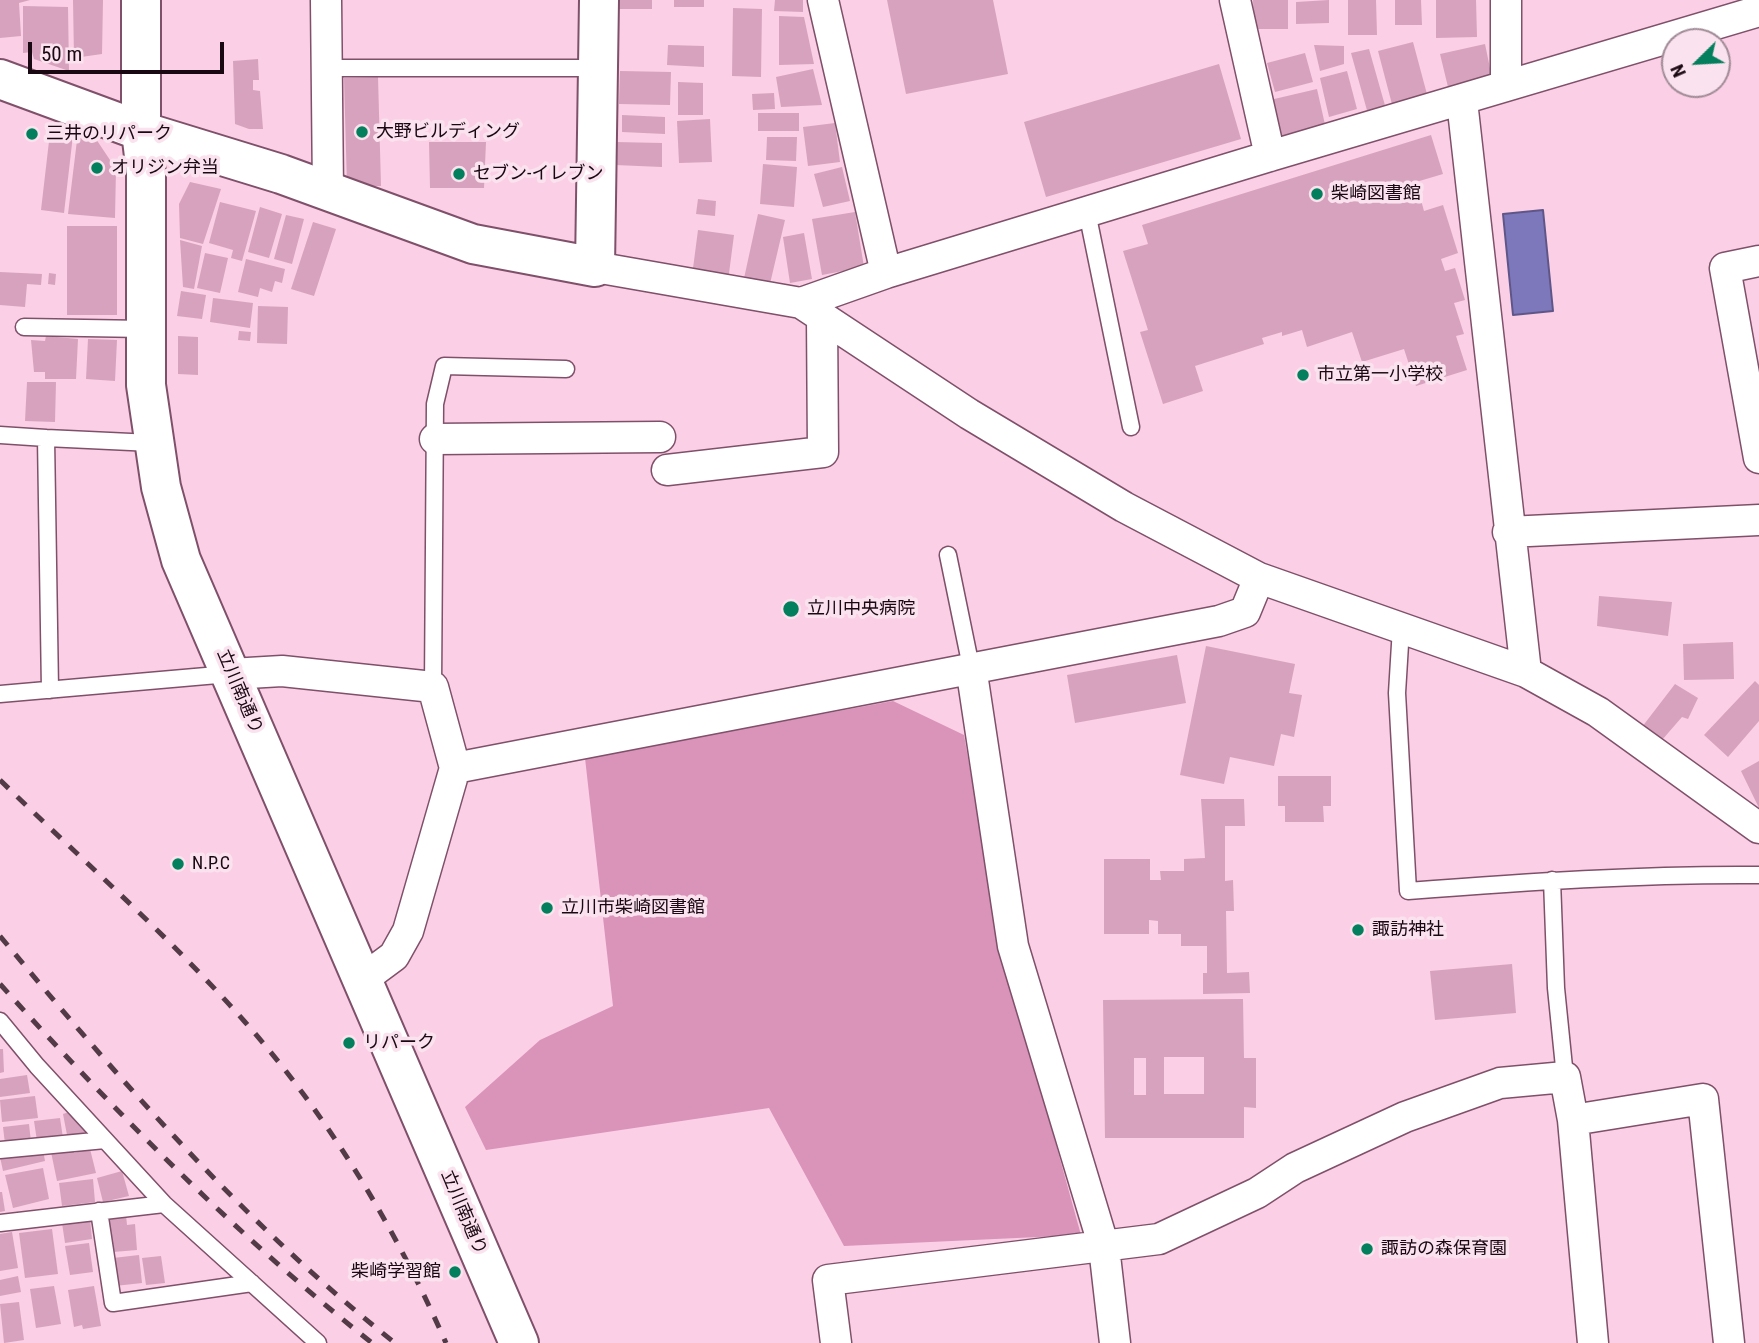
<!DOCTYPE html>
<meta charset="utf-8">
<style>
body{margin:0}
#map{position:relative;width:1759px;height:1343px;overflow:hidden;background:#fbcfe5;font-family:"Roboto Condensed",sans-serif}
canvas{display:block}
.north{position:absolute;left:1661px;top:28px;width:70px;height:70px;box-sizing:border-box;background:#fae3ee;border:2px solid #a08b96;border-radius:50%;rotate:246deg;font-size:19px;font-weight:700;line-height:28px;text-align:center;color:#190711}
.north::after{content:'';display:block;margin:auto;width:24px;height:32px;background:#047f5d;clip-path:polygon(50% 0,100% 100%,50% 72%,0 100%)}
.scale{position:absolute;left:28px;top:42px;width:196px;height:32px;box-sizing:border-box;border:4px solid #190711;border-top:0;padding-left:9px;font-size:21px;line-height:24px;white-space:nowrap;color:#190711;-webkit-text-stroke:5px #fae3ee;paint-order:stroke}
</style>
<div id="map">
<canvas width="1759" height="1343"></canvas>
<div class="north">N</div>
<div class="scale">50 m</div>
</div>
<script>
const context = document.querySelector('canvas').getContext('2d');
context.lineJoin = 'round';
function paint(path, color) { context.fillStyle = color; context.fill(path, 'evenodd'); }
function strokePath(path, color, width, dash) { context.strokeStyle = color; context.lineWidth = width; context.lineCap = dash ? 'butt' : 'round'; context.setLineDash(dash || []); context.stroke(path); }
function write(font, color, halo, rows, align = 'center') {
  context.font = font + ' "Roboto Condensed","Noto Sans JP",sans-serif'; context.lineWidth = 7; context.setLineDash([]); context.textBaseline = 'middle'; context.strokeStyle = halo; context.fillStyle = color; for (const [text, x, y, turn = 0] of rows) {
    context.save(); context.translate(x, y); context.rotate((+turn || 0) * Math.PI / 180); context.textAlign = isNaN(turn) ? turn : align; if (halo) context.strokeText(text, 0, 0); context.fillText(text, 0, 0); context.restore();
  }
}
paint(new Path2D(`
 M893,701L964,735L1000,942L1081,1235L844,1246L769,1108L486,1150L465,1107L540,1040L613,1006L585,758Z`), '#da93b9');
const water = new Path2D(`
 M1543,210L1553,311L1513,315L1503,214Z`);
paint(water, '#7d78bb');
strokePath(water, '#5f5688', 2);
paint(new Path2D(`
 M0,0H30L19,3L21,36L0,38Z
 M73,0H103L102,54L74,58Z
 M617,0H652V9H617Z
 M674,0H704V7H674Z
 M775,0H803V12L774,11Z
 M887,0H993L1008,74L906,94Z
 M1253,0H1288V29H1254Z
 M1329,0V23L1296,24V2Z
 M1348,0H1376L1377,35H1348Z
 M1395,0H1421L1422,25H1395Z
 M1436,0H1476L1477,37L1436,38Z
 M23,6L68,7L69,71L34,59L32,52L23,53Z
 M733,8L762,9L761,77L732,76Z
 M779,16L804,17L814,64L779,65Z
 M1413,42L1428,98L1393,108L1378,51Z
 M1485,44L1492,78L1448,87L1440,54Z
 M668,45L704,46V67L667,65Z
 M1314,45L1344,46V64L1320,71Z
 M1369,49L1386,109L1368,114L1351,53Z
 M1305,53L1313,82L1275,92L1267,63Z
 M258,59L259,80H253V90L260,91L263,129H249L235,124L233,61Z
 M1219,64L1241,139L1046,197L1024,122Z
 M813,69L822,105L781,107L776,77Z
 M620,71L671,72L670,105L619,104Z
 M1347,71L1357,109L1329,117L1320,78Z
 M378,77L381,186H347L344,78Z
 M678,82L703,83V115H678Z
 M1317,89L1326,129L1280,140L1270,100Z
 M774,93L775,109L753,110L752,94Z
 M758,113H799V131H758Z
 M622,115L665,117V134L622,132Z
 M710,119L712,162L679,163L677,121Z
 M835,123L840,162L808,166L803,127Z
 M51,124L73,135L64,213L41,210Z
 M78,132L96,139L116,169L115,218L68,214Z
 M1431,135L1443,174L1416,182L1424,211L1443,205L1458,253L1441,259L1445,271L1455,268L1465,300L1454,303L1464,334L1456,336L1467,370L1416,386L1404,349L1362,362L1352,332L1307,347L1302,330L1282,336V332L1262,338L1264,344L1195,366L1203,391L1163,404L1140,332L1148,330L1123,251L1148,244L1142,225Z
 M767,137H797L796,161L766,160Z
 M429,142H486L484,188H430Z
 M616,142L662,143V167L615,165Z
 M763,164L797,167L794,207L760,204Z
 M842,167L850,201L823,207L814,174Z
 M190,182L221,189L203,244L180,238L179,204Z
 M698,199L716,201L715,216L696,214Z
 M220,202L256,211L242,261L231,258L233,250L209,243Z
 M260,207L282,214L269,258L248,252Z
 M855,212L864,267L822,275L812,219Z
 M758,214L785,220L769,288L743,283Z
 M286,215L304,219L292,264L274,259Z
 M313,222L336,229L314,296L291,289Z
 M67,226H117V315H67Z
 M698,230L734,235L728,281L692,276Z
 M804,233L812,279L790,283L783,237Z
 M180,240L202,246L194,289L183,287Z
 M205,253L228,258L220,293L197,288Z
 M246,259L285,269L282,283L275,281L272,292L260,288L258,297L238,292Z
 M0,272L42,274L41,285L27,284L25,307L0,305Z
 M49,273L56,274L55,285L48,284Z
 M181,291L206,295L202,319L177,316Z
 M213,298L253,303L250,328L210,322Z
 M258,306L288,307L287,344L257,343Z
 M239,331L251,332L250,341L238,340Z
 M46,336L78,339L76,379H45V372H34L31,340L45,341Z
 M178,336L198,337V375L178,374Z
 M88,339L117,340L115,381L86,379Z
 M27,382H56L55,422L25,421Z
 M1599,596L1672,602L1668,636L1597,626Z
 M1733,642L1734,679L1684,680L1683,644Z
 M1206,646L1295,664L1289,693L1302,695L1294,737L1281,734L1274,766L1230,757L1224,784L1180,775Z
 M1177,655L1186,703L1075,723L1067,675Z
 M1755,681L1759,685V721L1728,757L1704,735Z
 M1675,684L1698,698L1688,719L1682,717L1662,740L1642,727Z
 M1759,761V808L1741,771Z
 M1278,776H1331V806H1323L1324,822H1285V806H1278Z
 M1201,799H1244L1245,826H1225V881L1233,880L1234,911H1226L1227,973L1249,972L1250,993L1203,994V973H1207V946H1181V934H1158V921L1149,920V934H1104V859H1150V880H1161L1160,871H1184V859L1205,858Z
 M1512,964L1516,1013L1435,1020L1430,971Z
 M1243,999L1244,1058H1256V1108L1244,1107V1138H1105L1103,1000ZM1164,1057H1204V1094H1164ZM1134,1058H1146V1095H1134Z
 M0,1049H3L4,1072L0,1073Z
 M27,1075L30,1093L0,1097V1079Z
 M35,1096L38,1118L2,1122L0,1100Z
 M69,1112L89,1135L68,1140L63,1114Z
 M60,1118L63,1138L37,1141L34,1121Z
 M29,1124L31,1142L5,1144L3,1127Z
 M73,1147L74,1153L90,1149L96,1173L57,1181L51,1152Z
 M43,1150L45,1161L3,1171L0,1157Z
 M43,1168L49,1199L13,1208L5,1175Z
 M122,1171L129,1196L103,1202L97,1178Z
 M93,1179L95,1202L62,1206L59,1183Z
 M0,1192H2L5,1211L0,1212Z
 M126,1215L127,1225L135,1224L137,1250L113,1252L109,1217Z
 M90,1219L92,1239L65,1243L62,1223Z
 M52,1229L58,1274L25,1278L19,1233Z
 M12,1232L18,1268L0,1271V1234Z
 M89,1243L93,1272L70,1275L65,1246Z
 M139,1255L142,1283L115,1286L113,1258Z
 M161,1256L165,1283L146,1285L142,1258Z
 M18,1276L21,1292L0,1296V1280Z
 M54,1286L61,1324L36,1328L30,1289Z
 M94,1286L101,1326L83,1329L82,1325L74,1327L68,1290Z
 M19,1302L24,1340L4,1343L0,1304Z`), '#d7a2bd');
const lane = new Path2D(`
 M326,68H600
 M1087,212L1131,427
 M24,327L145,329
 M0,435L46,438L50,690
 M46,438L152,443
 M948,555L971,667
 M1401,628L1397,693L1408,891C1525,882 1642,874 1759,875
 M433,687L435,404L444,366L566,369
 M0,694L229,674
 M1552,880L1556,988L1565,1077
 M0,1021L37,1066L164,1204L318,1343
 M0,1150L105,1140
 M99,1211L113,1303L252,1283
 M0,1223L164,1204`);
const street = new Path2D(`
 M326,0L328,192
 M823,0L886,273
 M1235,0L1270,156
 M1506,0V86
 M1462,101L1526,672
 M1759,261L1725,268L1759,458
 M595,267L801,303L969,414L1124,507L1259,578L1526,672L1598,712L1759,828
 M801,303L886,273L1270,156L1759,11
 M435,439L660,437
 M667,470L823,452L822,317
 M1508,532L1759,520
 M971,667L1013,946L1104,1247L1115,1343
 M231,674L282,671L433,687L455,768L408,931L394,956L363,979
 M455,768L1219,621L1245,612L1259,578
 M836,1343L828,1280L1159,1239L1257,1193L1295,1168L1405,1117L1500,1083L1565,1077L1573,1120
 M1593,1343L1573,1120L1703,1099L1729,1343`);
const secondary = new Path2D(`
 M141,0V131L146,173V385L161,487L181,560L519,1343
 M0,79L141,131L281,174L473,244L595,267L599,0`);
strokePath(lane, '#7f506a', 19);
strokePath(street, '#7f506a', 33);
strokePath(secondary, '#7f506a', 42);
strokePath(lane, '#fff', 16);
strokePath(street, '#fff', 30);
strokePath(secondary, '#fff', 38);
strokePath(new Path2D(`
 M0,780C82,860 169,936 245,1022C329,1117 395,1227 446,1343
 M0,936C121,1082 246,1225 395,1343
 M0,984C115,1112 237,1236 372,1343`), '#533a47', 5, [12, 12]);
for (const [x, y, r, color] of [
 [362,132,7,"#047f5d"],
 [32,134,7,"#047f5d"],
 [97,168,7,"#047f5d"],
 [459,174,7,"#047f5d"],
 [1317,194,7,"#047f5d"],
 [1303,375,7,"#047f5d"],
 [791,609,9,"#047f5d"],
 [178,864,7,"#047f5d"],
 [547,908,7,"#047f5d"],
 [1358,930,7,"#047f5d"],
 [349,1043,7,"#047f5d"],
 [1367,1249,7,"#047f5d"],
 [455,1272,7,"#047f5d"]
]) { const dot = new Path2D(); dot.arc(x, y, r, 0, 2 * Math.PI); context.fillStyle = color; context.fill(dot); strokePath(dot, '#fae3ee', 2.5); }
write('18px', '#190711', '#fae3ee', [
 ["大野ビルディング",376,132],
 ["三井のリパーク",46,134],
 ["オリジン弁当",111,168],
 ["セブン-イレブン",473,174],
 ["柴崎図書館",1331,194],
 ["市立第一小学校",1317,375],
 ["立川中央病院",807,609],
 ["N.P.C",192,864],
 ["立川市柴崎図書館",561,908],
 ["諏訪神社",1372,930],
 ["リパーク",363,1043],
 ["諏訪の森保育園",1381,1249],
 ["柴崎学習館",441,1272,"right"]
], 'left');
write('18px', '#190711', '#fae3ee', [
 ["立川南通り",239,692,67],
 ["立川南通り",463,1213,67]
]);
</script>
